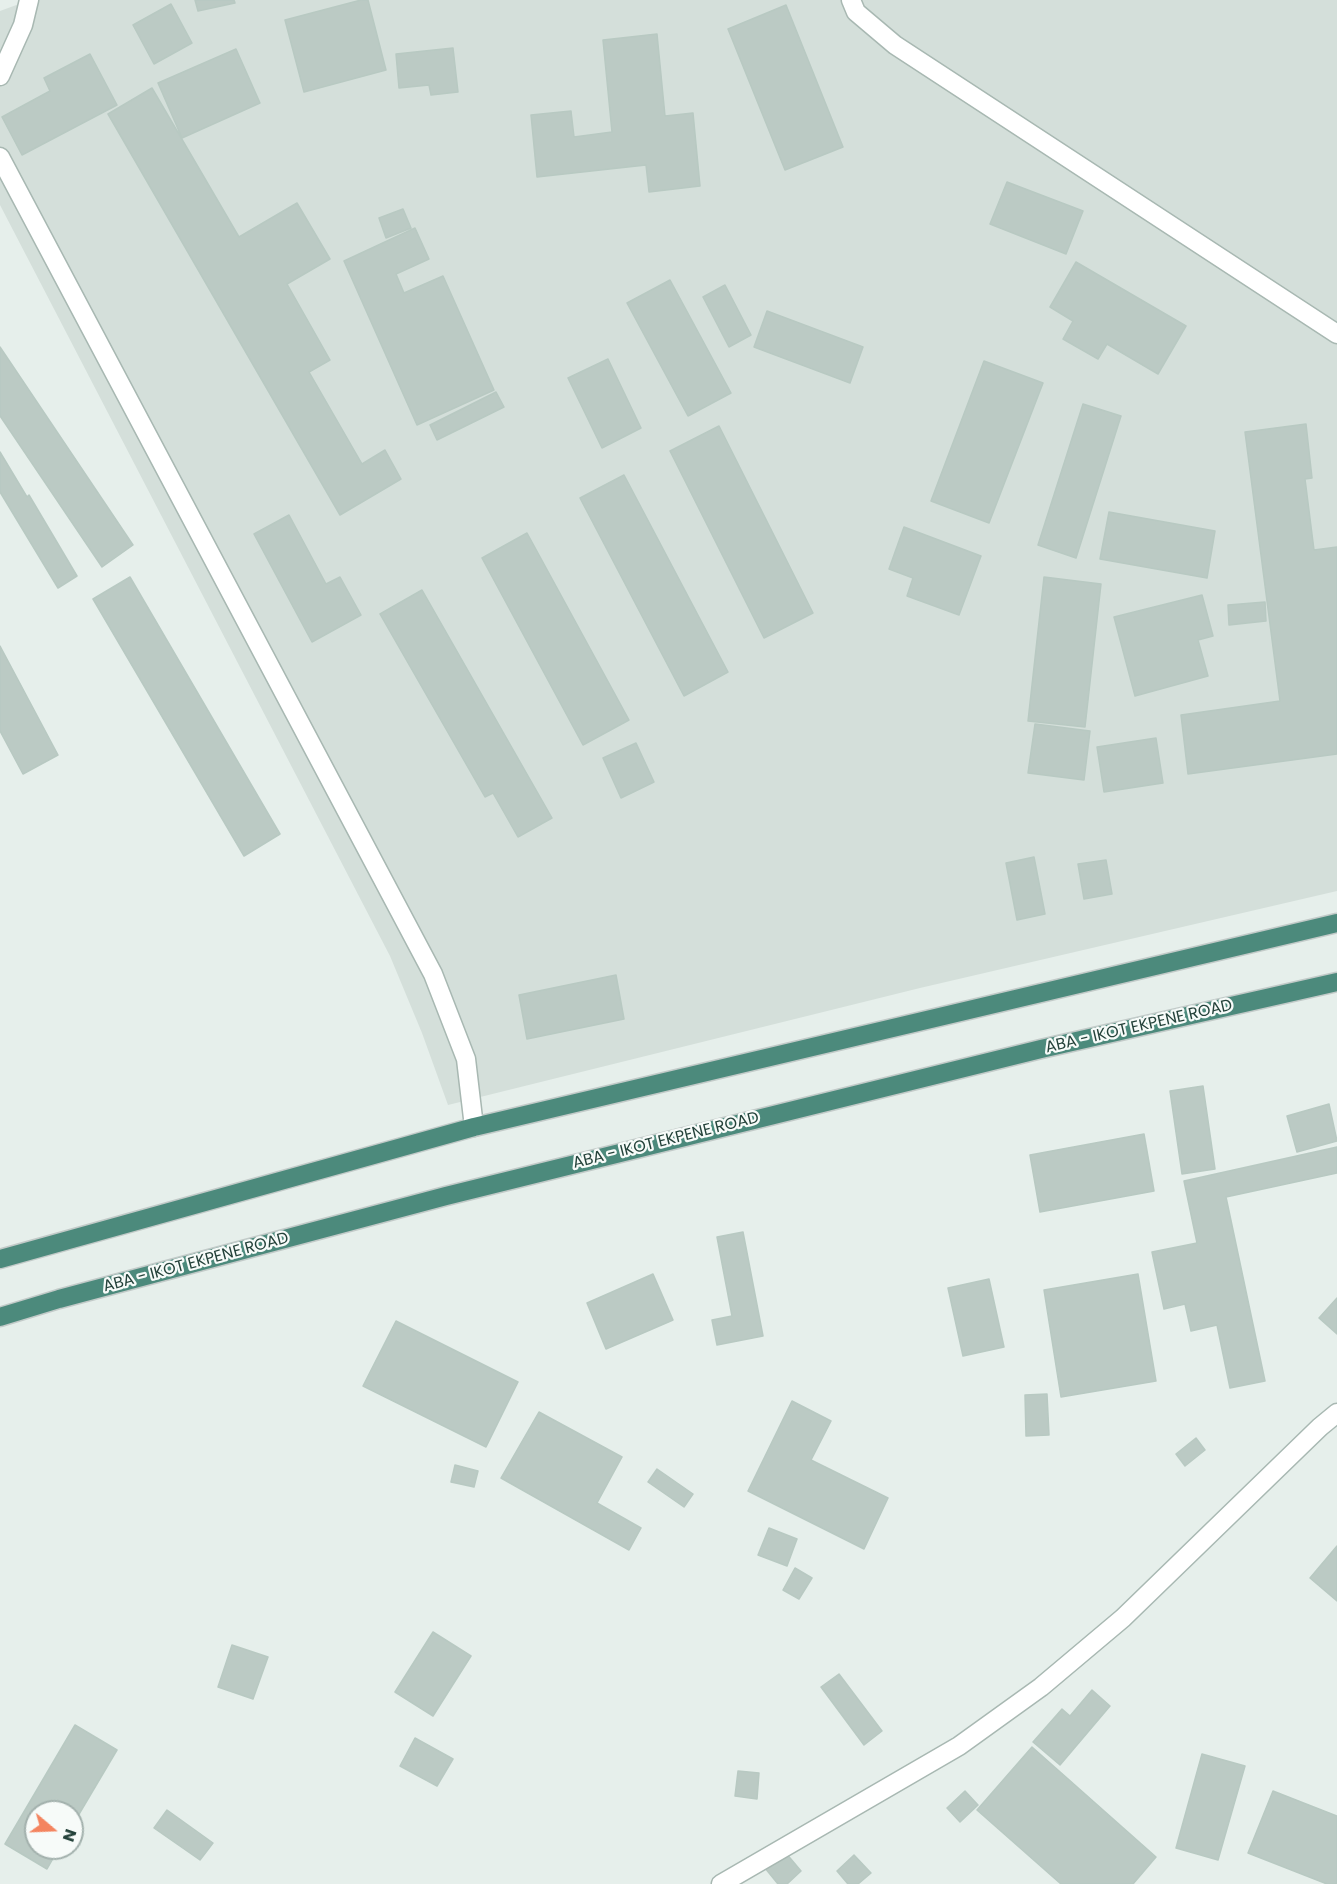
<!DOCTYPE html>
<style>
body{margin:0}
#map{position:relative;width:1337px;height:1884px;overflow:hidden;background:#e6efeb;font-family:Poppins,sans-serif}
canvas{display:block}
.north{position:absolute;left:24px;top:1800px;width:60px;height:60px;box-sizing:border-box;background:#f7fbf9;border:2px solid #a3b1ad;border-radius:50%;rotate:109deg;font-size:16px;font-weight:700;line-height:24px;text-align:center;color:#24423a}
.north::after{content:'';display:block;margin:auto;width:21px;height:27px;background:#f4845f;clip-path:polygon(50% 0,100% 100%,50% 72%,0 100%)}
</style>
<div id="map">
<canvas width="1337" height="1884"></canvas>
<div class="north">N</div>
</div>
<script>
const context = document.querySelector('canvas').getContext('2d');
context.lineJoin = 'round';
function paint(path, color) { context.fillStyle = color; context.fill(path, 'evenodd'); }
function strokePath(path, color, width, dash) { context.strokeStyle = color; context.lineWidth = width; context.lineCap = dash ? 'butt' : 'round'; context.setLineDash(dash || []); context.stroke(path); }
function write(font, color, halo, rows, align = 'center') {
  context.font = font + ' Poppins,sans-serif'; context.lineWidth = 4.5; context.setLineDash([]); context.textBaseline = 'middle'; context.strokeStyle = halo; context.fillStyle = color; for (const [text, x, y, turn = 0] of rows) {
    context.save(); context.translate(x, y); context.rotate((+turn || 0) * Math.PI / 180); context.textAlign = isNaN(turn) ? turn : align; if (halo) context.strokeText(text, 0, 0); context.fillText(text, 0, 0); context.restore();
  }
}
paint(new Path2D(`
 M30,0H1337V891L920,988L448,1105L422,1033L390,956L0,205V11Z`), '#d4dfda');
const building = new Path2D(`
 M195,0H234L235,3L198,11Z
 M361,0H368L386,70L304,92L285,20Z
 M171,4L192,43L154,64L133,25Z
 M786,5L843,147L785,170L728,29Z
 M657,34L665,116L693,113L700,186L649,192L646,165L537,177L531,115L571,111L574,137L612,132L603,40Z
 M453,48L458,92L431,95L429,85L399,88L396,54Z
 M236,49L260,103L182,138L158,83Z
 M90,54L117,105L22,155L2,117L50,91L44,78Z
 M152,88L239,237L297,203L330,259L287,284L330,360L309,372L362,464L385,450L401,479L340,515L108,114Z
 M1007,182L1083,211L1066,254L990,224Z
 M403,209L411,228L386,238L379,218Z
 M415,228L429,259L396,274L404,293L443,276L494,390L417,425L344,261Z
 M1076,262L1186,326L1158,374L1107,344L1098,359L1063,339L1073,321L1050,307Z
 M670,280L731,393L688,416L627,303Z
 M725,285L751,335L729,347L703,297Z
 M767,311L863,347L850,383L754,347Z
 M0,347L133,545L102,567L0,416Z
 M608,359L641,428L602,448L568,378Z
 M984,361L1043,383L989,523L931,501Z
 M496,392L504,407L437,440L430,425Z
 M1083,404L1121,416L1076,558L1038,545Z
 M1306,424L1312,478L1305,479L1314,550L1337,547V754L1188,774L1181,715L1280,701L1245,432Z
 M719,426L813,613L764,638L670,451Z
 M0,452L27,497L29,495L77,576L58,588L0,492Z
 M624,475L728,672L684,696L580,498Z
 M1109,512L1215,531L1207,578L1100,559Z
 M289,515L326,584L340,577L361,615L312,642L254,534Z
 M904,527L981,556L959,615L907,596L913,578L889,569Z
 M527,533L629,720L583,745L482,558Z
 M130,577L280,834L244,856L93,599Z
 M1044,577L1101,584L1085,727L1028,721Z
 M422,590L552,818L518,837L493,793L485,797L380,614Z
 M1202,595L1213,636L1198,640L1208,676L1135,696L1114,617Z
 M1265,602L1266,621L1229,625L1228,605Z
 M0,646L58,755L23,774L0,731Z
 M1035,724L1090,731L1084,780L1028,773Z
 M1156,738L1163,783L1104,792L1097,747Z
 M636,743L654,782L621,798L603,758Z
 M1034,857L1045,914L1017,920L1006,863Z
 M1106,860L1112,894L1084,899L1078,864Z
 M616,975L624,1019L527,1039L519,995Z
 M1203,1086L1215,1169L1182,1174L1170,1091Z
 M1329,1104L1337,1141L1297,1152L1287,1116Z
 M1144,1134L1154,1191L1040,1212L1030,1155Z
 M1337,1147V1173L1226,1197L1265,1381L1230,1388L1217,1325L1191,1331L1185,1304L1164,1309L1152,1252L1197,1243L1184,1181Z
 M743,1232L763,1336L717,1345L712,1320L732,1316L717,1237Z
 M653,1274L673,1320L606,1349L587,1303Z
 M1138,1274L1156,1381L1061,1397L1044,1290Z
 M989,1279L1004,1347L963,1356L948,1288Z
 M1337,1298V1334L1319,1318Z
 M396,1321L518,1382L486,1447L363,1386Z
 M1047,1394L1049,1435L1026,1436L1025,1395Z
 M792,1401L831,1421L811,1460L888,1498L864,1549L748,1491Z
 M539,1412L622,1457L597,1503L641,1528L629,1550L501,1478Z
 M1196,1438L1205,1450L1185,1466L1176,1454Z
 M455,1465L478,1471L474,1487L451,1482Z
 M657,1469L693,1494L684,1507L648,1482Z
 M769,1528L797,1539L787,1566L758,1555Z
 M1337,1546V1601L1310,1578Z
 M795,1568L812,1578L799,1599L783,1590Z
 M433,1632L471,1656L433,1716L395,1692Z
 M232,1645L268,1657L253,1699L218,1687Z
 M839,1674L882,1731L864,1745L821,1687Z
 M1092,1690L1110,1706L1060,1765L1033,1742L1062,1709L1070,1716Z
 M75,1725L117,1750L72,1826V1812H36V1848H59L47,1869L5,1844Z
 M415,1738L453,1759L437,1786L400,1766Z
 M1032,1747L1156,1857L1133,1884H1061L977,1810Z
 M1202,1754L1245,1766L1218,1860L1176,1848Z
 M738,1771L759,1773L757,1799L735,1796Z
 M965,1791L978,1805L960,1822L947,1808Z
 M1273,1791L1337,1816V1884H1327L1248,1853Z
 M167,1810L213,1843L200,1860L154,1828Z
 M785,1852L801,1871L787,1884H778L765,1868Z
 M854,1855L871,1873L858,1884H848L837,1871Z`);
paint(building, '#bbcac4');
strokePath(building, '#b8c9c2', 1.5);
const minor = new Path2D(`
 M851,0L856,12L895,45L1337,334
 M0,157L433,974L466,1059L474,1127
 M721,1884L959,1746L1041,1687L1123,1618L1320,1427L1337,1413`);
const tertiary = new Path2D(`
 M0,76L23,25L29,0`);
const trunk = new Path2D(`
 M0,1259L474,1127L1337,923
 M0,1317L59,1299L446,1196L1041,1049L1337,982`);
strokePath(minor, '#a8b8b2', 21);
strokePath(tertiary, '#a8b8b2', 21);
strokePath(trunk, '#c2cac8', 21);
strokePath(minor, '#fff', 18);
strokePath(tertiary, '#fff', 18);
strokePath(trunk, '#4c8a7c', 18);
write('16px', '#24423a', '#f7fbf9', [
 ["ABA - IKOT EKPENE ROAD",1139,1027,-13],
 ["ABA - IKOT EKPENE ROAD",666,1141,-14],
 ["ABA - IKOT EKPENE ROAD",196,1263,-15]
]);
</script>
